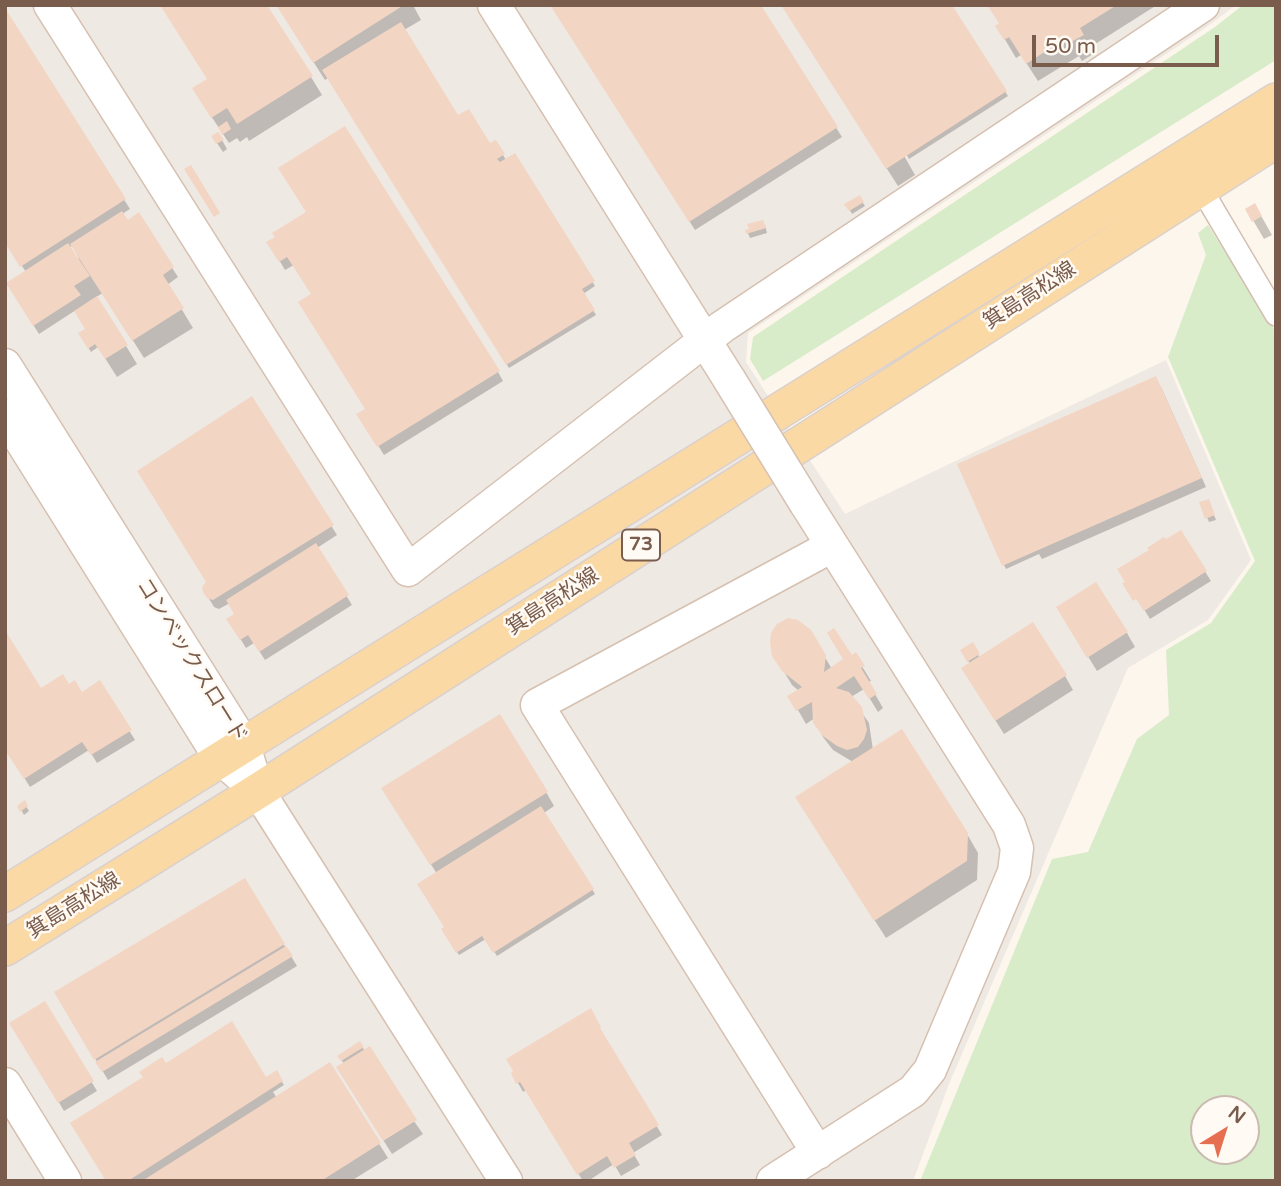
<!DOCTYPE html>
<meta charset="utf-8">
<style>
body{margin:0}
#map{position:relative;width:1281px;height:1186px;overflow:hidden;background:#fdf6ec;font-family:"Varela Round",sans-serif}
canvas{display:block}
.frame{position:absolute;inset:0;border:7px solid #7a5c4d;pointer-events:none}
.north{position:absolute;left:1190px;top:1095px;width:70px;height:70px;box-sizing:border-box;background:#fffaf3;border:2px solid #cabbb1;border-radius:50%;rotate:38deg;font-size:19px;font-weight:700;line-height:28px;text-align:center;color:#7a5c4d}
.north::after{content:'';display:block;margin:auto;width:24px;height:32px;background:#e76f51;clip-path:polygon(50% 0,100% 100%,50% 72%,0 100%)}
.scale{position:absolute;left:1032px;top:35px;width:187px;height:32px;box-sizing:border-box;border:4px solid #7a5c4d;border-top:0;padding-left:9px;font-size:21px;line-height:24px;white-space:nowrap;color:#7a5c4d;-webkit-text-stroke:5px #fffaf3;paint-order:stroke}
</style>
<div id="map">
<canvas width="1281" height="1186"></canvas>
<div class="frame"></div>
<div class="north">N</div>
<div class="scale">50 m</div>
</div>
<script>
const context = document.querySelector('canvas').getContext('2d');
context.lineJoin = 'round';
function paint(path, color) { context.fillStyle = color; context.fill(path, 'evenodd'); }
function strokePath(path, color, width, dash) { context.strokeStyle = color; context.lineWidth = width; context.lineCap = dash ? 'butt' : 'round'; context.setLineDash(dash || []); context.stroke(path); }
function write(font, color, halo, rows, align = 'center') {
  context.font = font + ' "Varela Round","Noto Sans JP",sans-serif'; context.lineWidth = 5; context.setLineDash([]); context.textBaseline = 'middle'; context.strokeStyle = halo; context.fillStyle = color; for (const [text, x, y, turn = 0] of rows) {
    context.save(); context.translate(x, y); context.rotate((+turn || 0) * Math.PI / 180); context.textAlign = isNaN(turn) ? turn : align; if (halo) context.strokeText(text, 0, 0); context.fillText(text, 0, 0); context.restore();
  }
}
paint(new Path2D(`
 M5,5H1236L1208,26L748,333L746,362L845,514L1166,360L1251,560L1208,620L1128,668L949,1084L913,1181H5Z`), '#efe9e4');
paint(new Path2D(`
 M1243,5H1276V60L763,381L750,359L753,337L1215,27Z
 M1208,225L1276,332V1181H920L1052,859L1088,852L1137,739L1169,715L1166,650L1211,623L1255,561L1168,357L1206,255L1198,233ZM1204,1109H1246V1151H1204Z`), '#d8ecc9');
paint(new Path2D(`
 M277,5H413L421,20L404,30L458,118L490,146L495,142L506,160L515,155L595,286L583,294L596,315L509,368L328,78L325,80Z
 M552,5H758L842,137L695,230Z
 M782,5H950L1008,96L909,159L905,152L903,154L915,175L898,186Z
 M988,5H1157L1089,48L1093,54L1082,61L1079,56L1038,81L1021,55L1016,58L997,26L1000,24Z
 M5,11L130,209L122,214L135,235L138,215L178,277L167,285L193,328L144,358L103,293L96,297L137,364L117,377L98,347L91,352L80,334L87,330L76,310L39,334L19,302L26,272L5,240ZM73,245L79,259L77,261L69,248Z
 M311,77L322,95L249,141L247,137L240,142L237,138L229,143L205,107Z
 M213,137L222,140L227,149L223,152Z
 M859,197L865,206L852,214L847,205Z
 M1255,205L1272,235L1264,239L1247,210Z
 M765,225L767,233L750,238L747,231Z
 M269,243L498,372L503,381L384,455L359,415L368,410L313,295L294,265L285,270Z
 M1161,387L1206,487L1042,559L1039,554L1006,569L1004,565Z
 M252,399L337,535L317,548L352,605L265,660L254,643L246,648L228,619L236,614L230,603L219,609L214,607L205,592Z
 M1201,503L1210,505L1216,520L1209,522Z
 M1180,532L1211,581L1150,619L1120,570Z
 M1066,621L1127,633L1135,647L1097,671Z
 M809,631L832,669L855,655L871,681L868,682L883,708L878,712L864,689L851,697L869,723L873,750L967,834L978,853L977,880L886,938L808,816L853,762L833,750L823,737L815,718L806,724L790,696L799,691L792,685L783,670Z
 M972,645L980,658L1065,676L1073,690L1004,734L971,682L970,664L962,650Z
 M99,682L135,740L97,763L89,750L30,787L5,747L41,690L68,687L81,694Z
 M546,792L554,806L544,813L595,894L497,956L486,939L459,955L443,930L447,928L437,874L392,802Z
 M24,803L29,811L24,815L19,806Z
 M244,880L297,966L108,1080L56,993Z
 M44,1003L97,1091L64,1111L12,1023Z
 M604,1038L662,1135L633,1153L640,1165L621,1176L614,1164L588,1181H583L526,1090L523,1092L513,1074Z
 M360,1044L423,1134L392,1154L346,1081L344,1064L340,1057Z
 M329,1064L388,1158L351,1181H108L165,1065L270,1087L276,1073L284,1085L273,1092L277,1098Z`), '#0003');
paint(new Path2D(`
 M160,5H267L313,76L237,124L227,108L211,118L192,88L207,79Z
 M276,5H404L313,63Z
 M550,5H761L838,127L689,222Z
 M781,5H952L1007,91L886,169Z
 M987,5H1117L1080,28L1084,35L1069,43L1066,38L1026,64L1009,37L1004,40L995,26L999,23Z
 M5,8L126,199L20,267L5,243Z
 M401,22L458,115L469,109L490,143L496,140L505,154L497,159L500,162L515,153L595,281L582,289L595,310L506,365L322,70Z
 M227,121L231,129L222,135L218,127Z
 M345,126L500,371L377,447L356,414L365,409L298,302L311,294L287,257L279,262L266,242L275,237L272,233L306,212L278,168Z
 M218,132L224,140L216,144L211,136Z
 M191,165L220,213L214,217L184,169Z
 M860,195L864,202L849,211L844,204Z
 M1255,203L1262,216L1252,222L1245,209Z
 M122,211L128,220L139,212L174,267L163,275L184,308L132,341L70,244Z
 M763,220L766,228L746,234L745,230L749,229L747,224Z
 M68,243L90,276L74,286L81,295L33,326L6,283Z
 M97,296L128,345L105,359L95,344L88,349L78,333L85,329L74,311Z
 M1156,376L1202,478L1002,566L957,464Z
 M252,396L334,525L213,600L207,598L203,592L202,587L206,582L137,471Z
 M1209,499L1215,515L1205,519L1199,502Z
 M1181,530L1207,571L1144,611L1136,599L1133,601L1122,583L1125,582L1117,569L1149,550L1147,548L1164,537L1166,539Z
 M316,543L349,595L259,652L248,635L240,640L226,619L234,614L226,600Z
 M1096,582L1128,632L1087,658L1056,607Z
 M788,618L798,620L811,630L826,655L824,672L843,659L827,633L834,628L852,655L856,652L865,666L861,668L877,694L869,699L854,676L836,688L849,692L862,707L867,730L864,739L858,747L847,750L837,746L823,736L813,723L812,702L796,711L787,696L802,687L782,671L772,656L770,643L771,633L777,624Z
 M1033,622L1067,675L995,721L961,668Z
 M5,630L41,688L63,674L69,684L75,680L82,692L100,680L132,730L91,755L82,742L24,779L5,750Z
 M973,642L980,654L967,662L960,650Z
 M500,714L548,792L430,865L381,788Z
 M902,729L968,833L967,861L874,921L795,797Z
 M25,800L28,806L20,812L17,806Z
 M541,806L594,889L493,953L482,936L456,953L441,929L444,927L417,884Z
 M245,878L285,944L94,1060L54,992Z
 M286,946L293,956L102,1072L95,1062Z
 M45,1001L94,1081L58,1103L9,1023Z
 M591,1008L601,1027L600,1028L659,1125L629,1143L636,1155L614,1168L607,1156L577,1175L520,1082L516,1084L511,1073L513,1071L506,1059Z
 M232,1021L266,1077L277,1070L283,1081L128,1181H106L70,1123L143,1077L139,1072L162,1057L166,1063Z
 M360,1041L364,1047L341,1061L337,1056Z
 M370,1046L417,1120L383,1141L336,1067Z
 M330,1062L381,1143L321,1181H142Z`), '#f3d5c3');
const street = new Path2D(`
 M1195,178L1276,315`);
const secondary = new Path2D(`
 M50,5L408,570L722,327L1203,5
 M494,5L729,379
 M5,365L243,743L258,791L506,1181
 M5,415L220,758L241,776
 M5,1084L65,1181
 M818,1153L537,705L832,546
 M773,1181L913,1091L930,1070L1014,872L1017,848L1009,825L806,504`);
const primary = new Path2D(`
 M5,894L1276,101
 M5,948L258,791L1276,140`);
strokePath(street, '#d1beb0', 24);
strokePath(secondary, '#d6c0b0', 35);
strokePath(primary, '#dad1cd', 38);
strokePath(street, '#fff', 21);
strokePath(secondary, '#fff', 32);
strokePath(primary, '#fbd9a5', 35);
const secondaryBridge = new Path2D(`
 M729,379L806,504`);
strokePath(secondaryBridge, '#d6c0b0', 35, []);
strokePath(secondaryBridge, '#fff', 32);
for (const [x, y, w] of [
 [641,545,38]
]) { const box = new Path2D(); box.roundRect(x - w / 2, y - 15.5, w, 31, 5); context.fillStyle = '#fffaf3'; context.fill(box); strokePath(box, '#7a5c4d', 2); }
write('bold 19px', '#7a5c4d', null, [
 ["73",641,545]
]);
write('21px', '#7a5c4d', '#fffaf3', [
 ["箕島高松線",1030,296,-33],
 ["箕島高松線",553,602,-33],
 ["コンベックスロード",191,661,58],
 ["箕島高松線",74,906,-32]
]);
</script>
